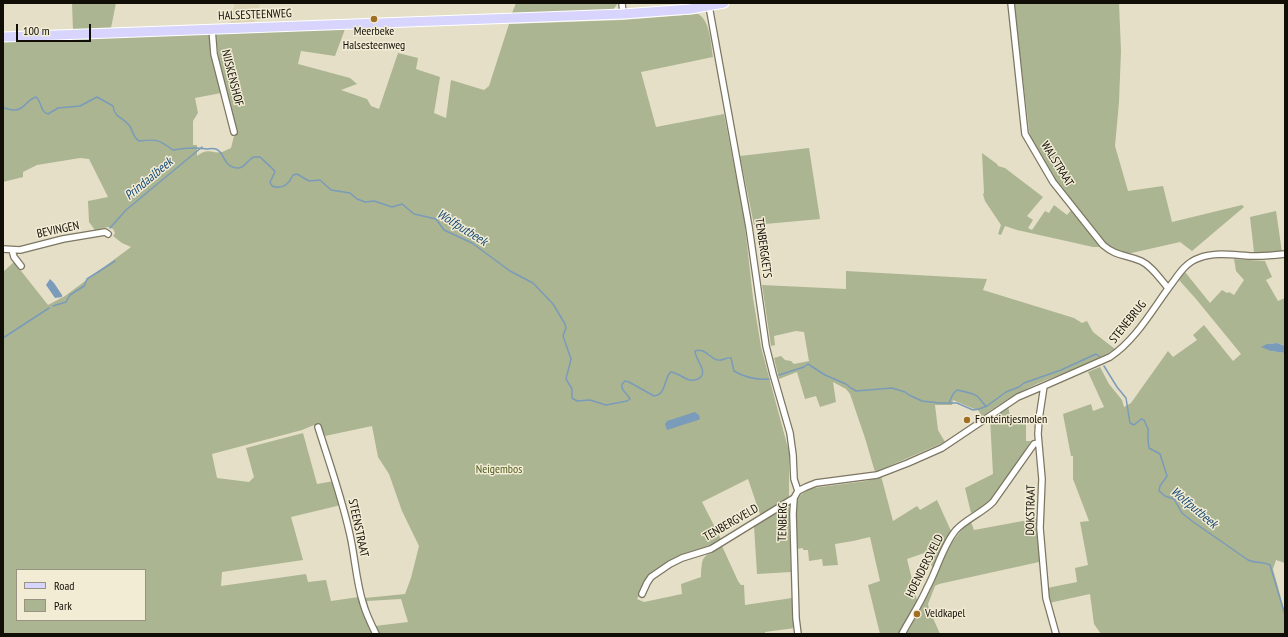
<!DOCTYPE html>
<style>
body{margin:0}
#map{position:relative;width:1288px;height:637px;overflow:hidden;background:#e5dfc8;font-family:"PT Sans Narrow",sans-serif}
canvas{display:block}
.frame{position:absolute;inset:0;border:4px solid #100e06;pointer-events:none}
.legend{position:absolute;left:16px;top:569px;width:130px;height:52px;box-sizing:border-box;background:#f3ecd5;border:1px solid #989382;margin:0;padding:5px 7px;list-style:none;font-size:12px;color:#100e06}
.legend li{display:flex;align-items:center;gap:8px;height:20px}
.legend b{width:20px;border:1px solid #989382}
.scale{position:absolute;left:16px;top:24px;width:75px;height:18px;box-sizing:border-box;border:2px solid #100e06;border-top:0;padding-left:5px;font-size:12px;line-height:14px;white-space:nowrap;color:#100e06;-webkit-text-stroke:3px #f3ecd5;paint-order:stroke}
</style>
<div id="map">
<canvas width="1288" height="637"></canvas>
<div class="frame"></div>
<ul class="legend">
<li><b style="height:5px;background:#d7d5fd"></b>Road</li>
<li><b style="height:11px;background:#abb592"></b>Park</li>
</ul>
<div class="scale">100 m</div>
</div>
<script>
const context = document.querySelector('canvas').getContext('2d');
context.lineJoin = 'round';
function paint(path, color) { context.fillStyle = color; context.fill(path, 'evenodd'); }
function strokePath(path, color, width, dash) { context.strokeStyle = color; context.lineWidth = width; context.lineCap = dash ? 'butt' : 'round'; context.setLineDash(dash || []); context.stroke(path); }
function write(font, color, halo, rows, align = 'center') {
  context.font = font + ' "PT Sans Narrow",sans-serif'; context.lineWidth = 3; context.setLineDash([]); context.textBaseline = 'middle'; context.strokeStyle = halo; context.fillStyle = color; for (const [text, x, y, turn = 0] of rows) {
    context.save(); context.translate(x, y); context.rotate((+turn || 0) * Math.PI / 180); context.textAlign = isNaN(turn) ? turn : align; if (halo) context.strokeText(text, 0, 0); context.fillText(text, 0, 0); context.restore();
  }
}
paint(new Path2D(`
 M235,3H260L255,22L230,23Z`), '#dcd3b5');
paint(new Path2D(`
 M72,3H116L111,28L73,30Z
 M516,3H618L613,10L512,13Z
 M1014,3H1119L1121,51L1119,102L1115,146L1128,191L1163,186L1172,222L1242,205L1244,207L1192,251L1180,242L1127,254L1114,250L1105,244L1054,179L1030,138Z
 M698,14C710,20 711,44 713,57L641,72L656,127L724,114L744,218L753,298L761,347L789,452V496L786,501L761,517L748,479L702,502L722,541L704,549L669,561L650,575L637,599L644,602L682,594L681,584L701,577C702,554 702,558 722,546L738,581L741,585H744L745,605L792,598L795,628L765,632V634H379L375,626L408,622L401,599L367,601L369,609L367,610L359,579L361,578L365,598L405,594L411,578L419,546L402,511L389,474L378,457L372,426L325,436L320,425H314L302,430L212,454L217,478L249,482L254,477L246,448L303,433L317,484L334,481L341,505L291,517L303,560L222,572L221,586L306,574L308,582L326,580L331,601L359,597L374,634H3V272L14,262L48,305L65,296L131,247L122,243L113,236L115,233L113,229L108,227L95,230L89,222L88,201L108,197L89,159L80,158L37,165L23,172V177L3,182V41L210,32L221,93L195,98L198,113L193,121V145H197V156C209,147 211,154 222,152C225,151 228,149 231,148L234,136L237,130C228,98 218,68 216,34L283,30L345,29L335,56L301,51L298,64L350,78L357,84L341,90L367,99L371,106L379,109L398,53L418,58L416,69L440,77L434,113L446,118L451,80L484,90L489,86L509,24L622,20ZM17,570H145V620H17Z
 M809,148L820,219L754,225L740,156Z
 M982,153L997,164L998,166L1005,168L1043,197L1027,216L1033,220L1028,228L1032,230L1045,211L1049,213L1054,205L1067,215L1072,209L1102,247H1093L1017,230L1005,226L1001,235L998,234L1001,225L985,201L983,194L984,193Z
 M1276,211L1282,252H1254L1250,217Z
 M1234,259L1265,261L1272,277L1266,280L1278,301L1285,298V346L1277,343L1267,344L1271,351L1285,353V563L1276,560L1273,569L1285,613V634H1101L1094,624L1090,594L1049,603L1047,588L1077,582L1075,568L1088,565L1080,522L1089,521L1073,479V456H1071L1063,414L1091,404L1093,411L1104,407L1088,372L1100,367L1109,384L1122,400L1124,407L1131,403L1168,351L1173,357L1197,340L1193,335L1204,325L1233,361L1241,354L1196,299L1179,280L1185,272L1210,303L1222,290L1227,293L1229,292L1234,295L1244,280L1236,271Z
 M846,271L987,279L983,290L1074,318L1082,323L1087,321L1093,332L1115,349C1092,364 1065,372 1039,383C1018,392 1000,404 981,417L979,411L953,400L952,405H935L938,430L945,442L875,472L865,438L850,394L846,389L833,382L836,402L820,407L816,396L805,399L797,372L779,379L774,358L781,356L785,360L791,361L794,364L809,361L804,332L796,331L774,336L775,345L771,346L762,285L846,289Z
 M1008,406L1010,416L1016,417L1017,424H1026V441H1031C1017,462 1004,488 985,505C981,509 976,511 971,513L965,488L993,474L990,418Z
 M881,476L893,521L917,506L920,510L937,500L951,531L944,542L933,570L927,552L907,559L918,604L901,634H880L868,585L880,581L870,537L853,541L835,544L838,565L823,566L822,559L809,561L808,550H803V548L797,549C797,537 794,508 798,499C801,493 807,490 813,488L866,481Z
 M787,507L789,508L791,572L757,574L754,526L784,508Z
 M1039,518V562L939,584L935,586L928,604L929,609L940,634H906C915,618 925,601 933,585C944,560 948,540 971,522L974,530Z`), '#abb592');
paint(new Path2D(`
 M50,279L54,283L62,295V297L55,298L46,285Z
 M1277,343L1285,346V353L1271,351L1261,347L1267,344Z
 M695,412L699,415L700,419L698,420L667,430L665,424L667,421Z`), '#7a9bb9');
strokePath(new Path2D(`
 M3,108C6,108 10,110 13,110C24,111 27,99 36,97C42,102 40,112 48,114L58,108L80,106L97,97L113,106C115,119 122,116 129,125C133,130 132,136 139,141C156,139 158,139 173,150C184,148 195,147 207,149C209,149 213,148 216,149C226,153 222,168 239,168C245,168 248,159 254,157C256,157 258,157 260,157C264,161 274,169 275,172L270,182L272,186C283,190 289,184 293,175L297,174L309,181L320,180L331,190L350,193L357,199L365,202L374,201L392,207L402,204L414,214L436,219L444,230L472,243L510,271L533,283L553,304L565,324L566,328L563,336L571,359L566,379L572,389V398L577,401L590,400L606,405L627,401L630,399C627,392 621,392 622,384L625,381L629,382L654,396C665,395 664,382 669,374L671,372C678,373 683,378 689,380C692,381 695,380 698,379C710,373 695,360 695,351C705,347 710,359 718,360C723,361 726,357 731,358L734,371C744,377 757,380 769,379
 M110,228L126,210L202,147
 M53,306L66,302L70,295L84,286L87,279L115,261
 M3,338L49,308
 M1104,366L1117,387L1126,398L1130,423L1134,425L1141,419L1144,420L1148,429V441L1149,448L1160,454L1167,476L1160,486L1159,491L1165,496L1174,499L1182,513L1192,521L1248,560C1257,564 1263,561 1270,565L1285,615
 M779,375L804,367L808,364L825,375L846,384L851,388L856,391L892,388L905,392L909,395L922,401L939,403H957L973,410L979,409L987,406L1006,392L1019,387L1024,383L1061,370L1096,354L1100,357
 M949,403L953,394L957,390C962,391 973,393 977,396C981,399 982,403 986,406`), '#7a9bb9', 1.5);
const street = new Path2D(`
 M622,3L623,14
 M1011,3L1025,134L1053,182L1103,245C1117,257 1125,254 1141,261C1152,266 1160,279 1168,288
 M709,6L749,227L766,346L773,374L790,433L793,455L794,479L798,491
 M212,29L214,54L234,132
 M3,249L20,250L63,239L105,232L108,234
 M12,250L14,257L21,266
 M1044,386L1039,419L1038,434L1042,479L1040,528L1046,598L1056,634
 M318,427C329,462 342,498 350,535C355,557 356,581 363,603C366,614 371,624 376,634
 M642,594L647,583L651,577L670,564L682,558L711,549L794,498
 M798,634L796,618L793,514L794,498L798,491L806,487L816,483L877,475L908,463L942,448L1018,397L1044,386L1110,357C1137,339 1153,308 1173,282C1180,272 1187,262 1199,258C1218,251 1238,256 1257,256C1266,256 1276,255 1285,254
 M902,634C910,619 920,604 927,588C937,570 943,545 956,530C966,519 982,513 993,502L1029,451L1034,444L1038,443`);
const primary = new Path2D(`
 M3,37L623,14L690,9L724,3`);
strokePath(street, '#7c7662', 8);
strokePath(primary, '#fff', 11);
strokePath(street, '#fff', 5.5);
strokePath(primary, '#d7d5fd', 9);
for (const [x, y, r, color] of [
 [374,19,4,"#9f6f23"],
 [967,420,4,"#9f6f23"],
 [917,614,4,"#9f6f23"]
]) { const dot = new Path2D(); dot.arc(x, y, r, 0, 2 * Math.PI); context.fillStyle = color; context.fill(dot); strokePath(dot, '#f3ecd5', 1.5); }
write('12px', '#100e06', '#f3ecd5', [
 ["HALSESTEENWEG",255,15,-2],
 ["NIJSKENSHOF",232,78,76],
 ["WALSTRAAT",1057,164,58],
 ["BEVINGEN",58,230,-12],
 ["TENBERGKETS",763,248,82],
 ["STENEBRUG",1128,322,-51],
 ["DOKSTRAAT",1031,510,-89],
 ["TENBERG",783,522,-89],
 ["TENBERGVELD",731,523,-30],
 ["STEENSTRAAT",358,528,78],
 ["HOENDERSVELD",925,566,-63]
]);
write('12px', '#100e06', '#f3ecd5', [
 ["Meerbeke",374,32,"center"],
 ["Halsesteenweg",374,46,"center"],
 ["Fonteintjesmolen",975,420],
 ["Veldkapel",925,614]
], 'left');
write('12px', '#4f5c1e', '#f3ecd5', [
 ["Neigembos",499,470]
]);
write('italic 13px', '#184b74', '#f3ecd5', [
 ["Prindaalbeek",149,179,-40],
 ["Wolfputbeek",462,228,32],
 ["Wolfputbeek",1194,508,40]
]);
</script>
